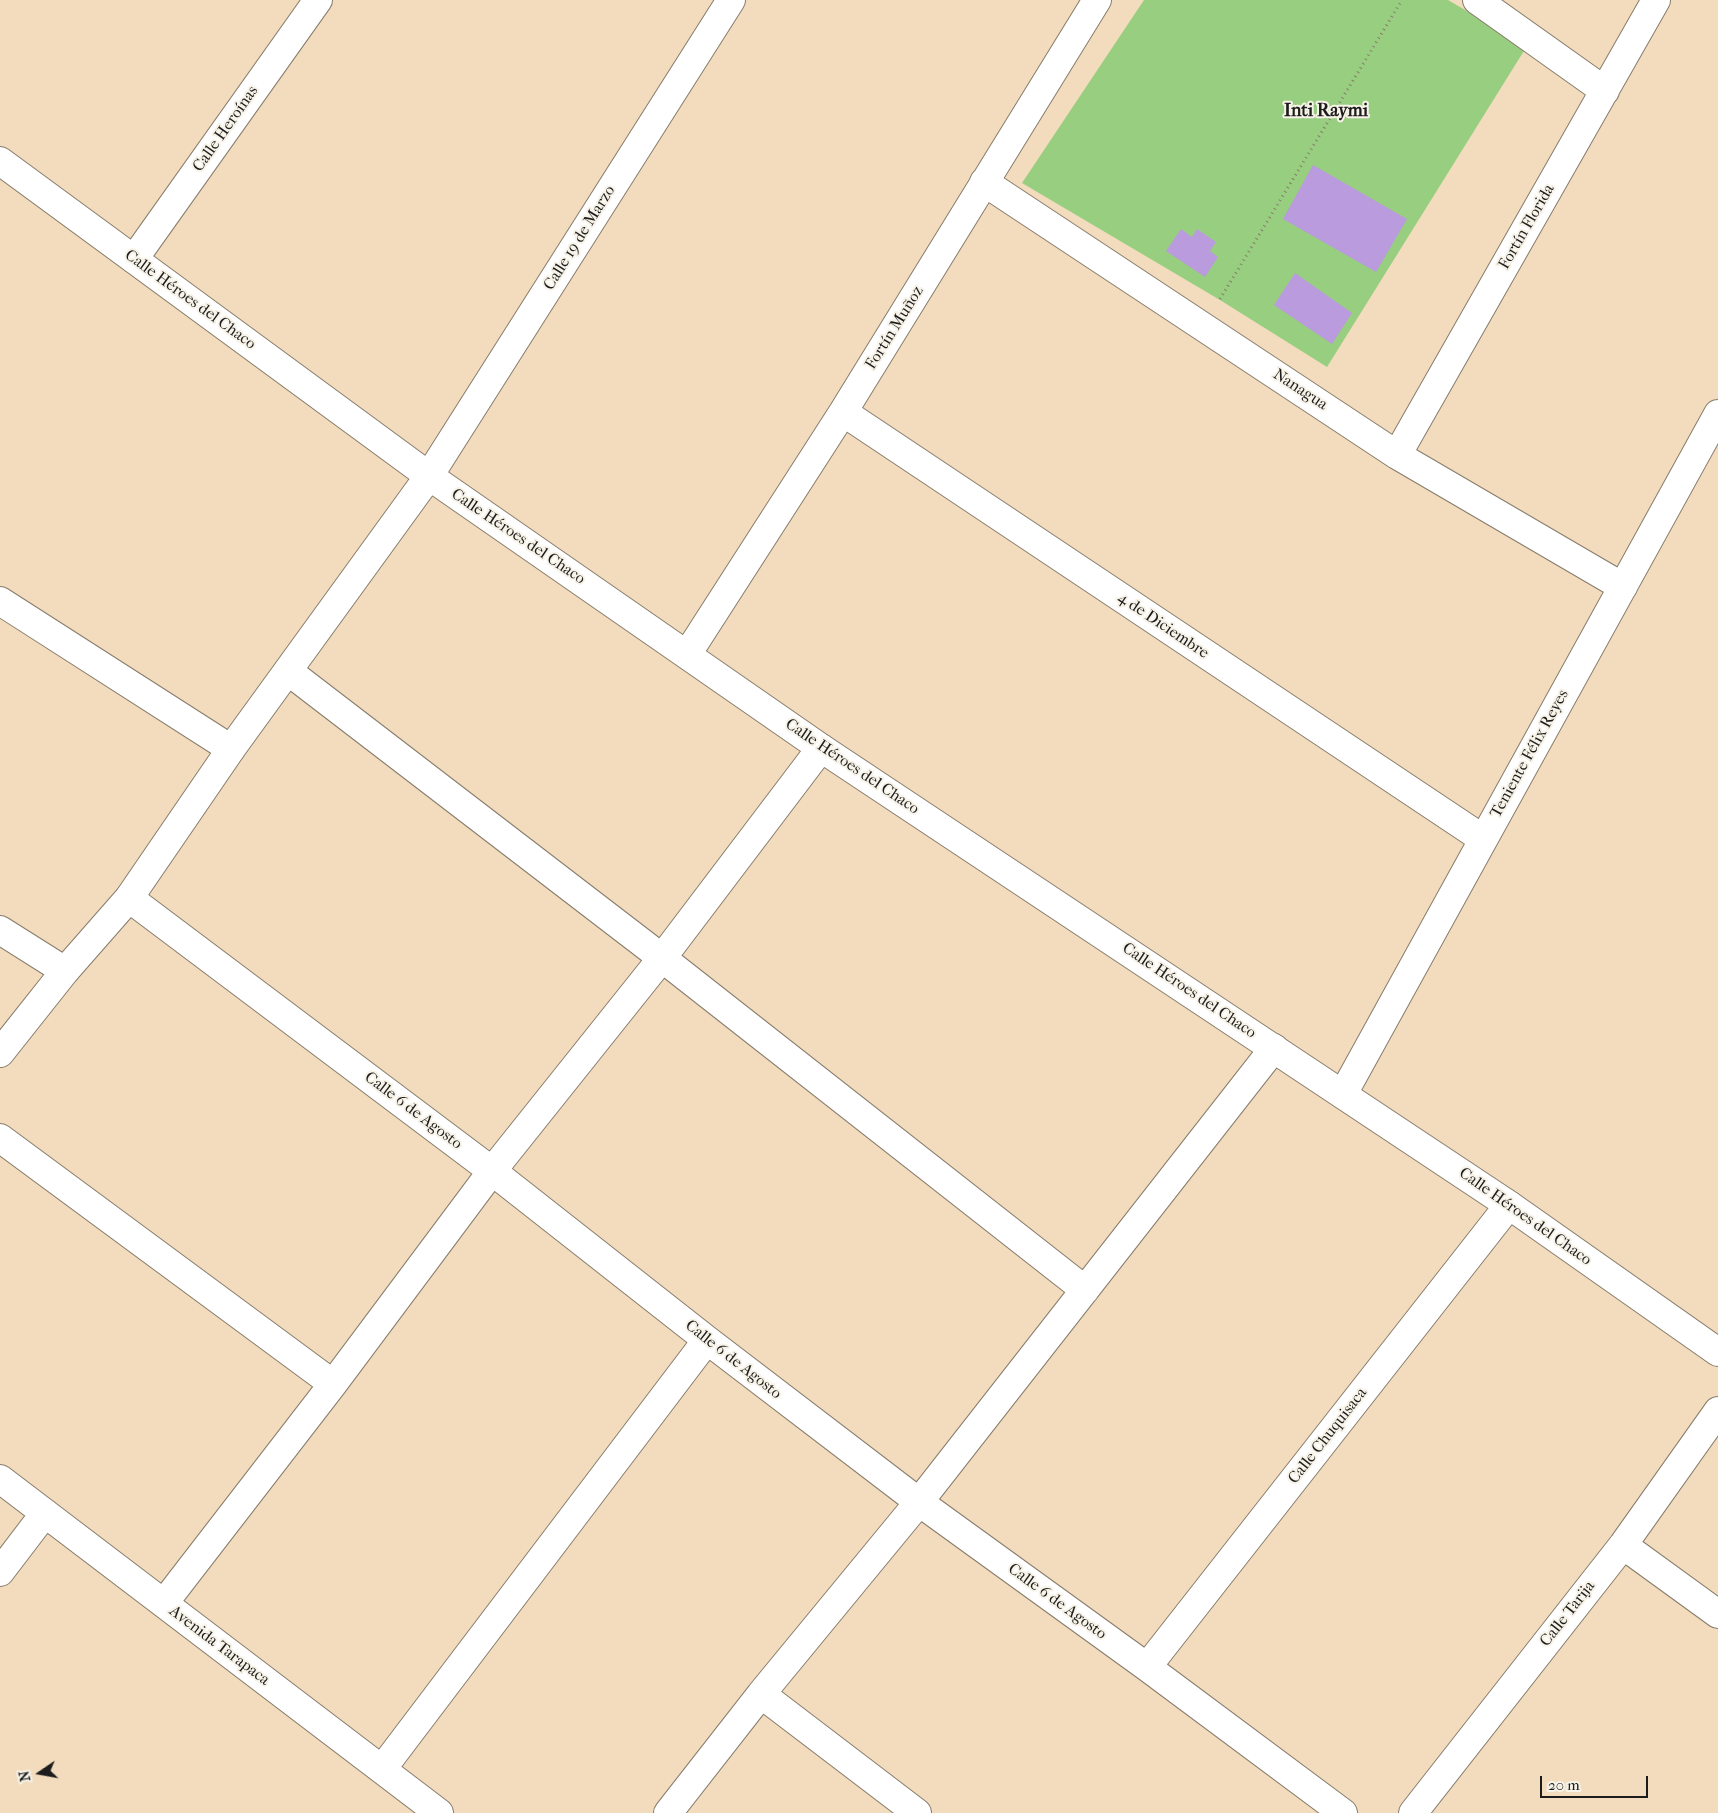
<!DOCTYPE html>
<meta charset="utf-8">
<style>
body{margin:0}
#map{position:relative;width:1718px;height:1813px;overflow:hidden;background:#f2dcbd;font-family:"IM FELL French Canon",serif}
canvas{display:block}
.north{position:absolute;left:15px;top:1748px;width:50px;height:50px;-webkit-text-stroke:4px #f7f3e8;paint-order:stroke;rotate:258deg;font-size:14px;font-weight:700;line-height:20px;text-align:center;color:#1c1c1c}
.north::after{content:'';display:block;margin:auto;width:18px;height:22px;background:#1c1c1c;clip-path:polygon(50% 0,100% 100%,50% 72%,0 100%)}
.scale{position:absolute;left:1540px;top:1776px;width:108px;height:22px;box-sizing:border-box;border:2px solid #1c1c1c;border-top:0;padding-left:6px;font-size:15px;line-height:18px;white-space:nowrap;color:#1c1c1c;-webkit-text-stroke:4px #f7f3e8;paint-order:stroke}
</style>
<div id="map">
<canvas width="1718" height="1813"></canvas>
<div class="north">N</div>
<div class="scale">20 m</div>
</div>
<script>
const context = document.querySelector('canvas').getContext('2d');
context.lineJoin = 'round';
function paint(path, color) { context.fillStyle = color; context.fill(path, 'evenodd'); }
function strokePath(path, color, width, dash) { context.strokeStyle = color; context.lineWidth = width; context.lineCap = dash ? 'butt' : 'round'; context.setLineDash(dash || []); context.stroke(path); }
function write(font, color, halo, rows, align = 'center') {
  context.font = font + ' "IM FELL French Canon",serif'; context.lineWidth = 4; context.setLineDash([]); context.textBaseline = 'middle'; context.strokeStyle = halo; context.fillStyle = color; for (const [text, x, y, turn = 0] of rows) {
    context.save(); context.translate(x, y); context.rotate((+turn || 0) * Math.PI / 180); context.textAlign = isNaN(turn) ? turn : align; if (halo) context.strokeText(text, 0, 0); context.fillText(text, 0, 0); context.restore();
  }
}
paint(new Path2D(`
 M1144,0H1448L1527,46L1327,367L1220,300L1022,183Z`), '#98ce80');
paint(new Path2D(`
 M1313,165L1407,219L1376,272L1283,219Z
 M1181,229L1192,237L1197,229L1216,242L1210,251L1218,257L1205,277L1166,251Z
 M1295,273L1352,313L1332,344L1274,305Z`), '#ba9bde');
const street = new Path2D(`
 M1477,0L1605,91
 M984,182L1397,455L1623,587
 M134,259L318,0
 M843,412L1483,839
 M1397,455L1656,0
 M0,601L231,749
 M688,653L843,412L1097,0
 M288,671L662,958L1085,1290
 M129,898L492,1171L707,1340L919,1502L1147,1667L1343,1813
 M0,930L65,971
 M1343,1094L1718,414
 M0,1138L333,1384
 M0,1479L439,1813
 M1623,1545L1718,1614
 M0,1572L45,1513
 M164,1603L333,1384L492,1171L662,958L821,748
 M1147,1667L1509,1205
 M761,1694L917,1813
 M382,1769L707,1340
 M668,1813L761,1694L919,1502L1274,1048
 M1413,1813L1623,1545L1718,1411`);
const secondary = new Path2D(`
 M0,161L429,476L821,748L1509,1205L1718,1352
 M0,1053L65,971L129,898L231,749L429,476L731,0`);
strokePath(street, '#877c6c', 30);
strokePath(secondary, '#877c6c', 30);
strokePath(new Path2D(`
 M1220,299L1402,0`), '#877c6c', 3, [1, 4]);
strokePath(street, '#fff', 28);
strokePath(secondary, '#fff', 28);
write('16px', '#1c1c1c', '#f7f3e8', [
 ["Calle Heroínas",226,129,-55],
 ["Fortín Florida",1527,227,-60],
 ["Calle 19 de Marzo",580,238,-58],
 ["Calle Héroes del Chaco",190,300,36],
 ["Fortín Muñoz",895,328,-58],
 ["Nanagua",1300,390,33],
 ["Calle Héroes del Chaco",518,537,34],
 ["4 de Diciembre",1163,626,34],
 ["Teniente Félix Reyes",1530,754,-61],
 ["Calle Héroes del Chaco",852,767,34],
 ["Calle Héroes del Chaco",1189,991,34],
 ["Calle 6 de Agosto",413,1111,37],
 ["Calle Héroes del Chaco",1525,1217,35],
 ["Calle 6 de Agosto",733,1360,38],
 ["Calle Chuquisaca",1328,1436,-52],
 ["Calle 6 de Agosto",1057,1602,36],
 ["Calle Tarija",1568,1614,-52],
 ["Avenida Tarapaca",219,1646,37]
]);
write('bold 18px', '#1c1c1c', '#f7f3e8', [
 ["Inti Raymi",1326,112]
]);
</script>
